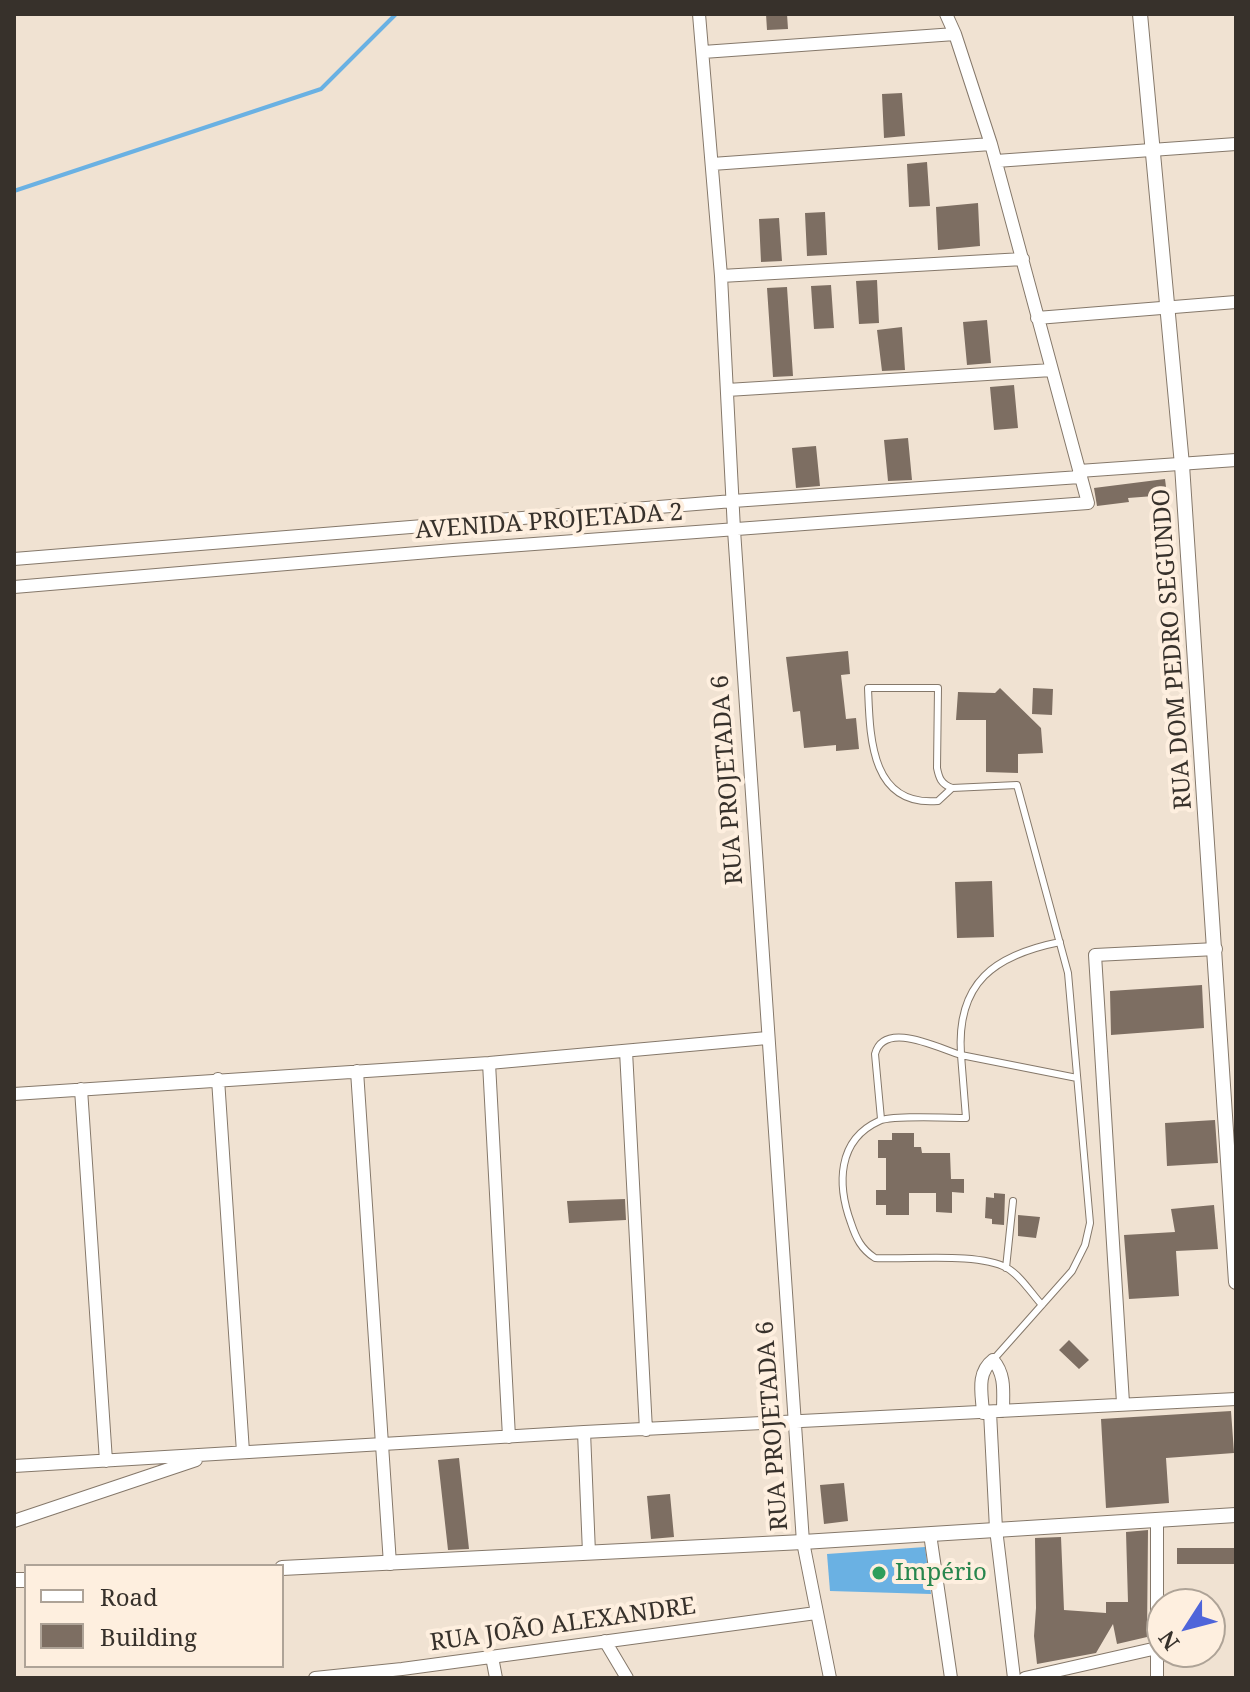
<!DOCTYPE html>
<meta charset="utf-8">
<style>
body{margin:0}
#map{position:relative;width:1250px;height:1692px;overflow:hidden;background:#f0e2d2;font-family:"Noto Serif",serif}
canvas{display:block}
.frame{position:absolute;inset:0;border:16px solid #37312b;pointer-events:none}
.legend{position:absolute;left:24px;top:1564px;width:260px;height:104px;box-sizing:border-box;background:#feefdf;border:2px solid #aea397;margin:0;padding:10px 14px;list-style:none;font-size:24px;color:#37312b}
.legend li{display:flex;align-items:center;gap:16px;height:40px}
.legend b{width:40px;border:2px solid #aea397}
.north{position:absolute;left:1146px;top:1588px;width:80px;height:80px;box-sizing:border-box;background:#feefdf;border:2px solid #aea397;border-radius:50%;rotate:234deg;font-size:22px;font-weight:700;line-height:32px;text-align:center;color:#37312b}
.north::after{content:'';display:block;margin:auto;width:28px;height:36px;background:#4f65da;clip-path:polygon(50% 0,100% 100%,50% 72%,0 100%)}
</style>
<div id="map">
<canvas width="1250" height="1692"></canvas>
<div class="frame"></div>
<ul class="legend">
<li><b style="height:10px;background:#fff"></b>Road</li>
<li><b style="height:22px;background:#7d6e62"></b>Building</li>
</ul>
<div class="north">N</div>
</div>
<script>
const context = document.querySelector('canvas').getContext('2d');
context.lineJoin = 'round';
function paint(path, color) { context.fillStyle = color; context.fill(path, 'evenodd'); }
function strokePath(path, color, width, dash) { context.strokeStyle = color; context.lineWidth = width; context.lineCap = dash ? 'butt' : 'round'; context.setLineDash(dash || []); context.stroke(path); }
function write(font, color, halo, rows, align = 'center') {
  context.font = font + ' "Noto Serif",serif'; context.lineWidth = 8; context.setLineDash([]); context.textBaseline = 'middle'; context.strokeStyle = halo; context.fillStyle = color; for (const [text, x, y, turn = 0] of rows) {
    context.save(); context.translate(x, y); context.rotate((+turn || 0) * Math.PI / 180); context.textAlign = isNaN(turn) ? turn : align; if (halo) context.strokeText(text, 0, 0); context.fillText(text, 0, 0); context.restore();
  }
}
paint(new Path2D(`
 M925,1547L931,1594L830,1591L827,1554Z`), '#6ab1e3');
strokePath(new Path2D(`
 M14,191L321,89L396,14`), '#6ab1e3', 4);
paint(new Path2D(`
 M766,14H787L788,29L767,30Z
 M902,93L905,136L884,138L882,94Z
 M927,162L930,206L909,207L907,164Z
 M978,203L980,246L938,250L936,207Z
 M825,212L827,255L807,256L805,213Z
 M779,218L782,261L761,262L759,219Z
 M877,280L879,323L859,324L856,281Z
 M831,285L834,328L814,329L811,286Z
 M787,287L793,376L773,377L767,288Z
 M987,320L991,363L967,365L963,322Z
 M902,327L905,370L882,371L877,330Z
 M1014,385L1018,428L994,430L990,387Z
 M908,438L912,480L888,481L884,440Z
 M816,446L820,486L796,488L792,448Z
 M1165,479L1167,495L1128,498L1129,502L1097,506L1094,488Z
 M848,651L850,674L841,675L846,719L856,718L859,749L836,751V745L804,748L800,711L793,712L786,657Z
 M1000,688L1041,728L1043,753L1018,754V773L986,772V720H956L958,692L995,693Z
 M1033,688L1053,689L1052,715L1032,714Z
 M992,881L994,937L957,938L955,882Z
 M1202,985L1204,1028L1111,1035L1110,991Z
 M1215,1120L1218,1163L1167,1166L1165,1123Z
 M892,1133H914V1147H921L922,1153H950L951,1179H964V1193L952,1192V1213L936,1212V1193H909V1215H886V1205H876V1190H886V1158H878V1140H892Z
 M994,1193L1005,1194L1004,1225L992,1224V1219L985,1218L986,1197L994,1198Z
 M625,1199L626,1220L569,1223L567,1201Z
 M1214,1205L1218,1249L1176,1251L1179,1296L1129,1299L1124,1235L1175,1232L1171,1209Z
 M1018,1215L1040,1217L1036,1238L1018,1236Z
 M1069,1340L1089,1360L1079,1369L1059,1350Z
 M1231,1411L1234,1453L1166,1458L1169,1503L1106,1508L1101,1419Z
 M459,1458L469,1549L448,1550L438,1460Z
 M844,1483L848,1521L824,1524L820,1485Z
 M670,1494L674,1537L651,1539L647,1496Z
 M1148,1530L1147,1637L1117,1644L1113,1624L1096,1653L1037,1664L1034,1636L1036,1608L1035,1538L1061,1537L1064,1610L1106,1613V1602H1128L1126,1532Z
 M1177,1548H1236V1564H1177Z`), '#7d6e62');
const service = new Path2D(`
 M952,788L938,801C870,807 870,736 868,688H938L937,768C939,778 941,784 952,788L1017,785L1068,973L1090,1223L1085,1245L1072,1271L993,1360
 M1060,942C995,955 956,982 961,1055L1077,1078
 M881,1119L875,1054C884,1020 938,1048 961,1055L966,1118C948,1118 892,1115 879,1121C837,1140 837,1185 851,1223C856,1238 861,1249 875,1258C910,1260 978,1252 1007,1268C1021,1276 1031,1293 1042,1305
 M1006,1268L1013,1201`);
const minor = new Path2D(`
 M699,14L721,276L734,530L803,1542L830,1678
 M703,52L955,34
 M996,161L1236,144
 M712,164L991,144
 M721,276L1023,259
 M1037,318L1236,302
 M727,390L1052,370
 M1079,471L1236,460
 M14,559L733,501L1080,477
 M14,587L453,550L1088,503L991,144L955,34L946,14
 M626,1051L646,1430
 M489,1063L509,1437
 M357,1071L390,1564
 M218,1079L243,1452
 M81,1089L106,1461
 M14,1094L489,1063L767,1038
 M1123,1403L1095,955L1216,949
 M990,1412L996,1529L1014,1678
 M983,1413C982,1394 976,1373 993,1360C1006,1375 1003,1393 1003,1411
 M584,1432L589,1553
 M14,1466L584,1432L1236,1399
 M1157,1519V1678
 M14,1521L196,1460
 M930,1534L951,1678
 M605,1641L627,1678
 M492,1657L496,1678
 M315,1678L402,1669L816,1613
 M1025,1678L1157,1648`);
const tertiary = new Path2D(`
 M1140,14L1182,465L1236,1282
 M282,1568L803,1542L1236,1515
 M14,1580H26`);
strokePath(service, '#85786a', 8);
strokePath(minor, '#85786a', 14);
strokePath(tertiary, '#85786a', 16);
strokePath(service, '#fff', 6);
strokePath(minor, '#fff', 12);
strokePath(tertiary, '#fff', 14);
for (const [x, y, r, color] of [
 [879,1573,8,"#2e9e5b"]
]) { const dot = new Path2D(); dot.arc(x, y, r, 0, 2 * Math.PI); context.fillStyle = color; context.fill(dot); strokePath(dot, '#feefdf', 3); }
write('24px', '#37312b', '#feefdf', [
 ["AVENIDA PROJETADA 2",549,522,-4],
 ["RUA DOM PEDRO SEGUNDO",1173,649,-94],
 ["RUA PROJETADA 6",728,780,-94],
 ["RUA PROJETADA 6",773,1426,-94],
 ["RUA JOÃO ALEXANDRE",563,1625,-8]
]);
write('24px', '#27864d', '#feefdf', [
 ["Império",895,1573]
], 'left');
</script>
